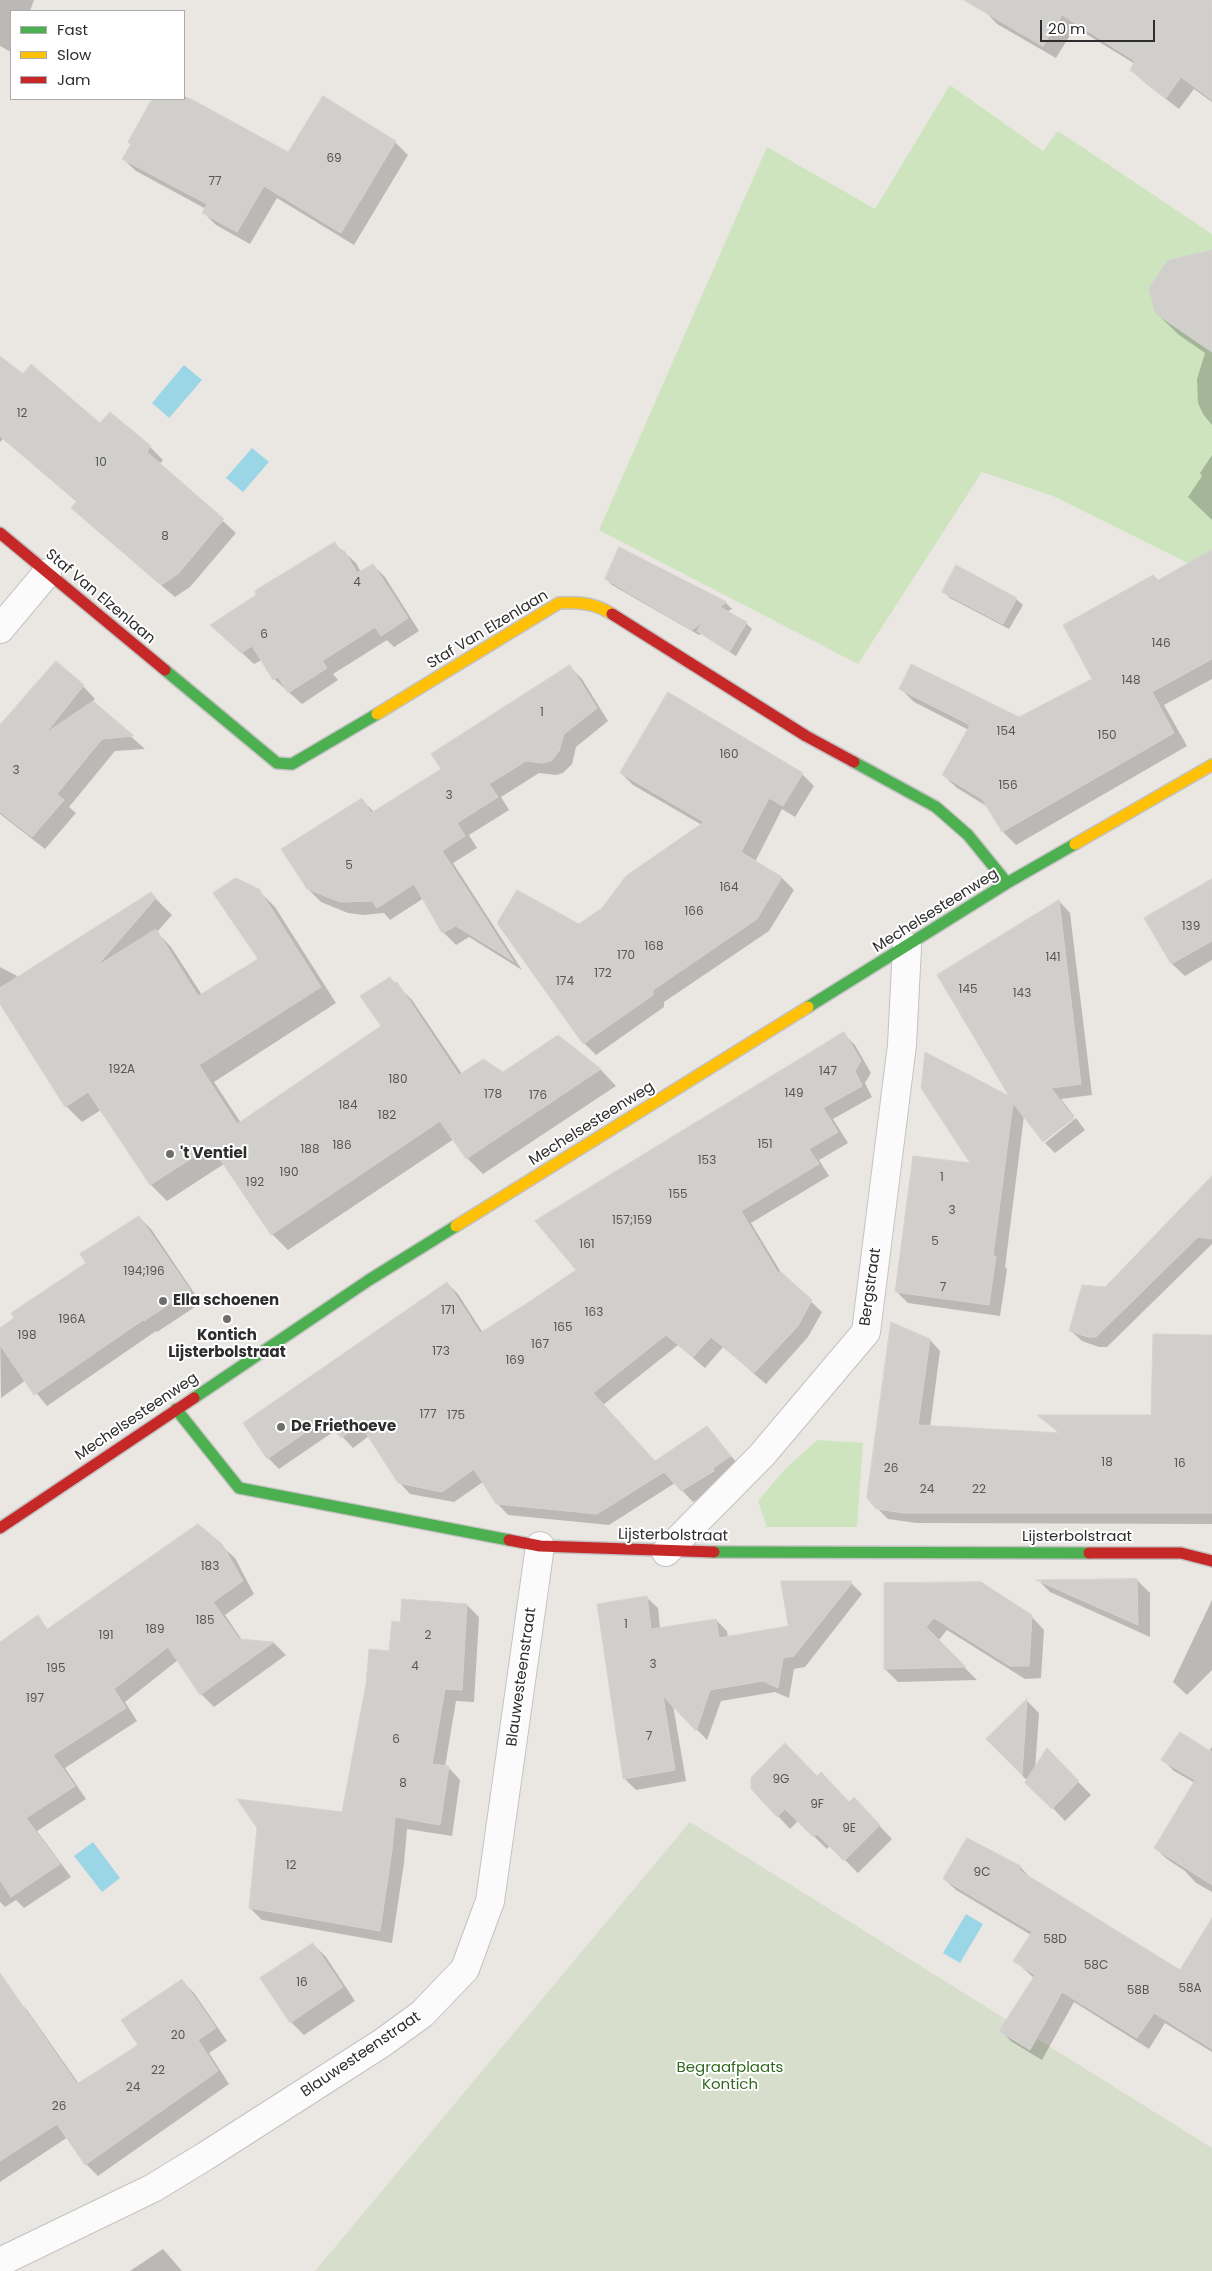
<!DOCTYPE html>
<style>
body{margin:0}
#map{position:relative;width:1212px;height:2271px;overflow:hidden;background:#eae7e3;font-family:Poppins,sans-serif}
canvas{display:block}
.legend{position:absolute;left:10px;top:10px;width:175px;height:90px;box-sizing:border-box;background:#fff;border:1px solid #ababab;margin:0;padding:6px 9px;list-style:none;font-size:15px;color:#2d2d2d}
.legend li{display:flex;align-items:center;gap:10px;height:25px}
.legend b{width:25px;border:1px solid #ababab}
.scale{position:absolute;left:1040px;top:20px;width:115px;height:22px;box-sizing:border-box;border:2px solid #2d2d2d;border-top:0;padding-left:6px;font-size:15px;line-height:18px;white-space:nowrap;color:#2d2d2d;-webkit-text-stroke:4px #fff;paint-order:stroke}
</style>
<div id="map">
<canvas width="1212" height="2271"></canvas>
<ul class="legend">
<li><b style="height:6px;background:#4caf50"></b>Fast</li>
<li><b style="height:6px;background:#ffc107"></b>Slow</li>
<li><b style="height:6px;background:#c62828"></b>Jam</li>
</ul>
<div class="scale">20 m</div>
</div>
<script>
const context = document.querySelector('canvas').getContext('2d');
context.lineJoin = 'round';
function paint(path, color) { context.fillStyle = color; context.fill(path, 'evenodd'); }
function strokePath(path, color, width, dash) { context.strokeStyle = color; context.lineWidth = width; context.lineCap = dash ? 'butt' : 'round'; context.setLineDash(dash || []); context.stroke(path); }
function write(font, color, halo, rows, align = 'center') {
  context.font = font + ' Poppins,sans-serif'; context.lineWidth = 4; context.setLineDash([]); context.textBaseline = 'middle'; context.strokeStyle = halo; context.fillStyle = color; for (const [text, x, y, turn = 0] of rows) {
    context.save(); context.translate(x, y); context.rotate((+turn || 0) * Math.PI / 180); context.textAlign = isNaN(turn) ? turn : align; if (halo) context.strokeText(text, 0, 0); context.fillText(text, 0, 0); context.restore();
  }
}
paint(new Path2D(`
 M950,85L1043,151L1058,131L1212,234V575L1053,496L982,472L858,664L599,530L767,147L875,209Z
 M817,1440L863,1443L857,1527H767L758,1501L786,1468Z`), '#cee4be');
paint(new Path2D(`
 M690,1822L1212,2148V2271H315Z`), '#d7decb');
paint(new Path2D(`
 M184,365L202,380L169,418L152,403Z
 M252,448L269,462L243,492L226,478Z
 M93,1842L120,1878L102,1892L74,1856Z
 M966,1914L983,1924L960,1963L943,1953Z`), '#9bd6e7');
paint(new Path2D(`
 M0,0H34L30,11H11V52L0,46Z
 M981,0H1205L1212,5V102L1194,89L1179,109L1144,82L1131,69L1135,64L1075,27L1056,58L997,24L985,11Z
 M184,96L289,153L395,142L408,155L354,245L277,198L250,244L216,225L203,212L206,209L136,171L123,159L132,145L129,141L154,99H184Z
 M1212,252V425L1203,414L1198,403L1197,379L1205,353L1179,335L1156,313Z
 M0,362L100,424L110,413L150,447L163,460L160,464L236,533L190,587L175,597L86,521L77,502L3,439L0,442Z
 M1212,455V520L1188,497L1202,476L1200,473Z
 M335,544L356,563L361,572L373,565L385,577L419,631L394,647L387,640L333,674L338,680L302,704L274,679L262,660L254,664L212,625Z
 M620,549L726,603L732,609L727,612L746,623L752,629L736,656L701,634L699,635L612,585L606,579Z
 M1212,577V679L1164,705L1187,746L1016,845L1003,832L988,807L957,788L943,775L969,730L914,702L901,689L1019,718L1094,680L1158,582Z
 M944,592L1016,599L1023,605L1009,629L950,598Z
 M570,667L582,679L608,721L576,747L572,764L563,773L556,775L539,773L501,797L509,810L469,835L477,848L453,863L522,970L469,937L456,945L443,932L424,898L390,920L384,913L363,915L348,913L321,902L308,889L362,800L374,812L442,769Z
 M83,686L95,699L92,702L145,749L115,751L69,807L76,813L45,849L0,814V727Z
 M621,773L802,774L814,786L795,817L782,809L755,862L782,878L794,890L769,931L664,1002V1007L596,1055L584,1043L579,925L603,909L702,825L633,785Z
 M1212,880V960L1185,976L1172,964L1146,919Z
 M258,890L275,907L336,1003L214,1082L241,1123L383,1026L396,984L412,1000L462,1074L503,1073L558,1036L601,1070L616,1086L483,1174L467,1158L454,1139L288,1250L272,1234L224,1164L167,1201L151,1185L101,1110L82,1122L66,1106L0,1002V967L19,977L151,894L172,915L157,932L171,947L202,995L260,959Z
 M1059,901L1070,913L1092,1095L1061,1099L1074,1116L1043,1140L1024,1116L1005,1267L1007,1269L1000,1316L908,1303L896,1291L1012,1099Z
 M844,1034L855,1045L871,1073L865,1083L872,1097L833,1119L848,1143L819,1160L829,1176L751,1223L782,1274L822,1312L808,1337L766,1384L723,1347L705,1368L678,1345L603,1405L655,1463L707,1427L741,1468L725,1482L693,1502L675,1483L609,1525L508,1515L497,1503L483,1482L454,1502L410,1494L399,1482L369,1436L353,1448L336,1430L279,1469L268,1458L447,1283L458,1294L483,1333L578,1270Z
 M1076,1118L1085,1130L1055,1153L1045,1143Z
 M1212,1178V1244L1107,1347H1099L1082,1341L1071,1331L1105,1289Z
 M139,1217L151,1229L201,1303L157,1332L156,1331L47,1406L26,1380L1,1398L0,1329L87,1263Z
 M1212,1337V1524L916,1523L888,1519L877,1508L930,1340L940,1351L930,1427L1061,1435L1040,1416H1152Z
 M198,1525L235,1558L254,1594L225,1615L242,1640L274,1643L286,1655L214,1707L201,1694L178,1660L125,1702L137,1721L65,1768L86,1799L37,1831L71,1877L24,1908L16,1900L5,1907L0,1902V1662Z
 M1137,1580L1150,1593V1637L1050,1592L1039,1581Z
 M782,1582L851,1583L862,1594L805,1667L794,1669L789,1698L775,1692L721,1701L707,1740L673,1705L686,1781L636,1790L625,1779L646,1597L658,1608L660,1628L716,1620L727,1631L728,1638L790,1627Z
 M885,1584L1031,1616L1044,1630L1041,1678L1025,1679L947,1630L938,1641L977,1680L898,1682L885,1669Z
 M1212,1600V1670L1187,1695L1173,1682Z
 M467,1605L479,1617L474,1702L456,1701L445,1767H448L460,1780L452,1836L407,1829L404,1863L392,1943L262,1920L250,1908L343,1813L390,1652L401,1623Z
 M1027,1701L1039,1713L1035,1769L1047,1750L1091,1795L1065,1821L988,1739Z
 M1212,1747V1892L1196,1883L1185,1871L1167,1859L1155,1848L1195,1783L1174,1771L1163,1760L1209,1751Z
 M817,1778L850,1803L854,1799L892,1839L858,1873L830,1845L827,1849L798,1821L790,1829L778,1816Z
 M968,1839L1021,1868L1032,1879L1180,1972L1212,1921V2052L1165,2023L1149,2049L1074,2002L1042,2060L1012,2042L1001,2031L1034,1978L1015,1961L1031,1935L956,1890L944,1879Z
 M313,1944L326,1957L355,2001L304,2035L291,2022Z
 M182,1981L194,1993L227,2041L209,2053L229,2084L98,2176L86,2164L68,2137L0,2182V2008L15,1997L27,2010L79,2084L140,2045Z
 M163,2249L182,2271H130Z`), '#0003');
const building = new Path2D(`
 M964,0H1212V100L1181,77L1166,98L1130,70L1135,61L1062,15L1043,46Z
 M323,96L396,141L341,233L264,186L237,232L202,213L207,204L122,159L131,144L128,142L152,99H191L288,152Z
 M1212,250V352L1155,313L1149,288L1167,261Z
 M0,356L23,374L31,364L100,423L110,412L151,446L147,452L224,519L178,574L161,585L71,508L77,501L0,436Z
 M335,542L341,552L344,550L357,573L373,564L408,618L381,636L375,627L322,661L327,668L288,693L278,677L273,680L252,646L241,653L210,625L256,595L255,591Z
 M619,547L727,602L720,607L747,622L730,651L697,631L703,622L692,630L605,579Z
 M1212,550V659L1152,692L1174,733L1002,832L982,799L942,775L970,725L899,689L911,664L1019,717L1092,679L1063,625L1153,575L1158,580Z
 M956,565L1017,598L1003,624L942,592Z
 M56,661L84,685L46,733L93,701L134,736L102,739L57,794L64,800L32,837L0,812V725Z
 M570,665L597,708L564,734L559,751L551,761L543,763L526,761L489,784L498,797L457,823L465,836L442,851L513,961L456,926L442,933L414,884L377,908L372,901L340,902L307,889L281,849L362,798L371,813L441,769L431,754Z
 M668,692L803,773L783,806L769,798L741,852L782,877L757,919L653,990V995L583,1044L497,923L517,890L579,924L602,908L626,876L704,822L620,773Z
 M236,878L259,889L321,987L199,1065L237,1124L381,1026L360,996L390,977L395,983L397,982L459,1075L483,1059L503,1072L558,1035L601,1069L466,1159L440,1121L271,1235L211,1146L150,1185L88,1092L65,1107L0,1004V988L151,892L156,898L97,966L156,929L198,996L258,959L213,893Z
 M1212,879V941L1171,964L1144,918Z
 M1059,900L1081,1084L1051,1088L1074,1118L1043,1142L1013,1103L993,1256H996L989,1305L895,1292L913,1156L970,1163L921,1088L925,1052L1009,1096L937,975Z
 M844,1032L861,1061L855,1071L862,1086L823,1108L838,1132L809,1149L819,1164L741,1211L778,1273L780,1271L812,1300L798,1326L754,1373L711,1337L693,1357L666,1335L593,1393L655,1461L707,1426L731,1456L713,1468L714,1471L681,1491L664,1472L597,1514L496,1504L474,1469L442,1492L398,1483L360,1424L341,1438L325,1419L267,1459L243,1423L447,1282L480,1333L529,1302L576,1270L535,1221Z
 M1212,1176V1239L1198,1237L1096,1337H1088L1069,1331L1082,1285L1105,1287Z
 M139,1216L190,1290L144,1321L143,1320L34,1395L0,1345V1328L14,1318L11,1313L86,1263L80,1254Z
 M891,1322L930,1339L918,1425L1060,1433L1037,1415H1151L1153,1334L1212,1335V1513H904L876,1509L867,1498Z
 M198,1524L222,1544L243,1581L213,1602L239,1639L274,1642L200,1695L168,1647L114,1689L126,1708L53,1755L75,1786L26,1818L60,1864L11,1897L0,1880V1642L38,1615L47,1629Z
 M1137,1579L1138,1625L1036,1580Z
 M781,1581H852L850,1583H852L794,1656L783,1658L778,1688L763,1681L710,1690L696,1731L663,1696L675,1770L623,1779L597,1604L647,1596L651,1629L716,1619L719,1638L788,1626Z
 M981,1582L1032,1615L1029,1666H1010L934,1618L926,1627L966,1667L884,1669V1583Z
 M402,1599L467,1604L462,1690L445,1689L432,1764L449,1766L440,1825L395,1817L392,1850L380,1931L249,1908L257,1828L237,1799L342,1812L366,1684L369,1649L389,1651L392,1621L400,1622Z
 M1027,1699L1022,1775L986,1739Z
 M1180,1732L1212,1752V1885L1154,1848L1195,1780L1161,1760Z
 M785,1743L817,1776L821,1772L849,1802L854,1797L880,1825L844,1861L817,1834L813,1837L785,1809L777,1817L751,1789V1778Z
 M1047,1748L1079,1781L1052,1809L1025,1783Z
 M967,1838L1021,1866L1019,1870L1180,1970L1212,1918V2049L1154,2013L1137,2038L1062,1992L1030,2050L999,2031L1035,1975L1013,1961L1032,1932L943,1879Z
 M313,1943L343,1987L290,2023L260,1978Z
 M0,1973L77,2084L138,2045L121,2020L182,1979L216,2028L198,2040L218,2071L85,2165L57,2124L0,2161Z`);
paint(building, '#d1cfcc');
strokePath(building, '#d5d3cf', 1);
const street = new Path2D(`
 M0,629L47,573
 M666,1552L762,1455L866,1332L902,1045L907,947
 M0,2262L153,2188L204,2157L382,2043L422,2014L465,1969L490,1901L540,1546`);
const fast = new Path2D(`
 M165,670L277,763L292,764L377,714
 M854,762L936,807L968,835L1007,883
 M808,1007L1007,883L1075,844
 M194,1398L369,1280L456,1226
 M176,1409L239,1488L509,1540
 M714,1552L1089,1553`);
const slow = new Path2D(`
 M377,714L559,603C579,602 595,603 612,614
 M1075,844L1212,765
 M456,1226L808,1007`);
const jam = new Path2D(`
 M0,533L165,670
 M612,614L806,736L854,762
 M0,1528L194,1398
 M509,1540L540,1546L714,1552
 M1089,1553H1181L1212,1561`);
strokePath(street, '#c3c2c2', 30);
strokePath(fast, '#c3c2c2', 14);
strokePath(slow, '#c3c2c2', 14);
strokePath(jam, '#c3c2c2', 14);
strokePath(street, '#fcfbfb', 28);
strokePath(fast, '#4caf50', 11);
strokePath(slow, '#ffc107', 11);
strokePath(jam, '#c62828', 11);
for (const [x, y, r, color] of [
 [170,1154,5,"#6f6e6d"],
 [163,1301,5,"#6f6e6d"],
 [227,1319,5,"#6f6e6d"],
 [281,1427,5,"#6f6e6d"]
]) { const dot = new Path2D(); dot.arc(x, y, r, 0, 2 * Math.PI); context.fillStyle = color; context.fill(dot); strokePath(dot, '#fff', 2); }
write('12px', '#575656', null, [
 ["69",334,159],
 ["77",215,182],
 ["12",22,414],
 ["10",101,463],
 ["8",165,537],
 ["4",357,583],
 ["6",264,635],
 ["146",1161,644],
 ["148",1131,681],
 ["1",542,713],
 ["154",1006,732],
 ["150",1107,736],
 ["160",729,755],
 ["3",16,771],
 ["156",1008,786],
 ["3",449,796],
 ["5",349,866],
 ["164",729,888],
 ["166",694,912],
 ["139",1191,927],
 ["168",654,947],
 ["170",626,956],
 ["141",1053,958],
 ["172",603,974],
 ["174",565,982],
 ["145",968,990],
 ["143",1022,994],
 ["192A",122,1070],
 ["147",828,1072],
 ["180",398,1080],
 ["149",794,1094],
 ["178",493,1095],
 ["176",538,1096],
 ["184",348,1106],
 ["182",387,1116],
 ["151",765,1145],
 ["186",342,1146],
 ["188",310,1150],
 ["153",707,1161],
 ["190",289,1173],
 ["1",942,1178],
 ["192",255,1183],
 ["155",678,1195],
 ["3",952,1211],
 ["157;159",632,1221],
 ["5",935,1242],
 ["161",587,1245],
 ["194;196",144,1272],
 ["7",943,1288],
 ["171",448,1311],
 ["163",594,1313],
 ["196A",72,1320],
 ["165",563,1328],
 ["198",27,1336],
 ["167",540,1345],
 ["173",441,1352],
 ["169",515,1361],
 ["177",428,1415],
 ["175",456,1416],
 ["18",1107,1463],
 ["16",1180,1464],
 ["26",891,1469],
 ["24",927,1490],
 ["22",979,1490],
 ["183",210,1567],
 ["185",205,1621],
 ["1",626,1625],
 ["189",155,1630],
 ["191",106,1636],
 ["2",428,1636],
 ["3",653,1665],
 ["4",415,1667],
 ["195",56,1669],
 ["197",35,1699],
 ["7",649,1737],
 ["6",396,1740],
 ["9G",781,1780],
 ["8",403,1784],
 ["9F",817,1805],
 ["9E",849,1829],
 ["12",291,1866],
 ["9C",982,1873],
 ["58D",1055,1940],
 ["58C",1096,1966],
 ["16",302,1983],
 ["58A",1190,1989],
 ["58B",1138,1991],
 ["20",178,2036],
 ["22",158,2071],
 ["24",133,2088],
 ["26",59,2107]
]);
write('15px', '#2d2d2d', '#fff', [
 ["Staf Van Elzenlaan",100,597,40],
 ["Staf Van Elzenlaan",488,630,-31],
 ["Mechelsesteenweg",936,911,-32],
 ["Mechelsesteenweg",592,1124,-32],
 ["Bergstraat",871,1287,-82],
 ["Mechelsesteenweg",137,1417,-34],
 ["Lijsterbolstraat",673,1536,1],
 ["Lijsterbolstraat",1077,1537],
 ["Blauwesteenstraat",522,1677,-82],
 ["Blauwesteenstraat",361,2055,-34]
]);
write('bold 15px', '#2d2d2d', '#fff', [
 ["'t Ventiel",180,1154],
 ["Ella schoenen",173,1301],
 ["Kontich",227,1336,"center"],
 ["Lijsterbolstraat",227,1353,"center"],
 ["De Friethoeve",291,1427]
], 'left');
write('15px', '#30681f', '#fff', [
 ["Begraafplaats",730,2068],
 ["Kontich",730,2085]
]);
</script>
